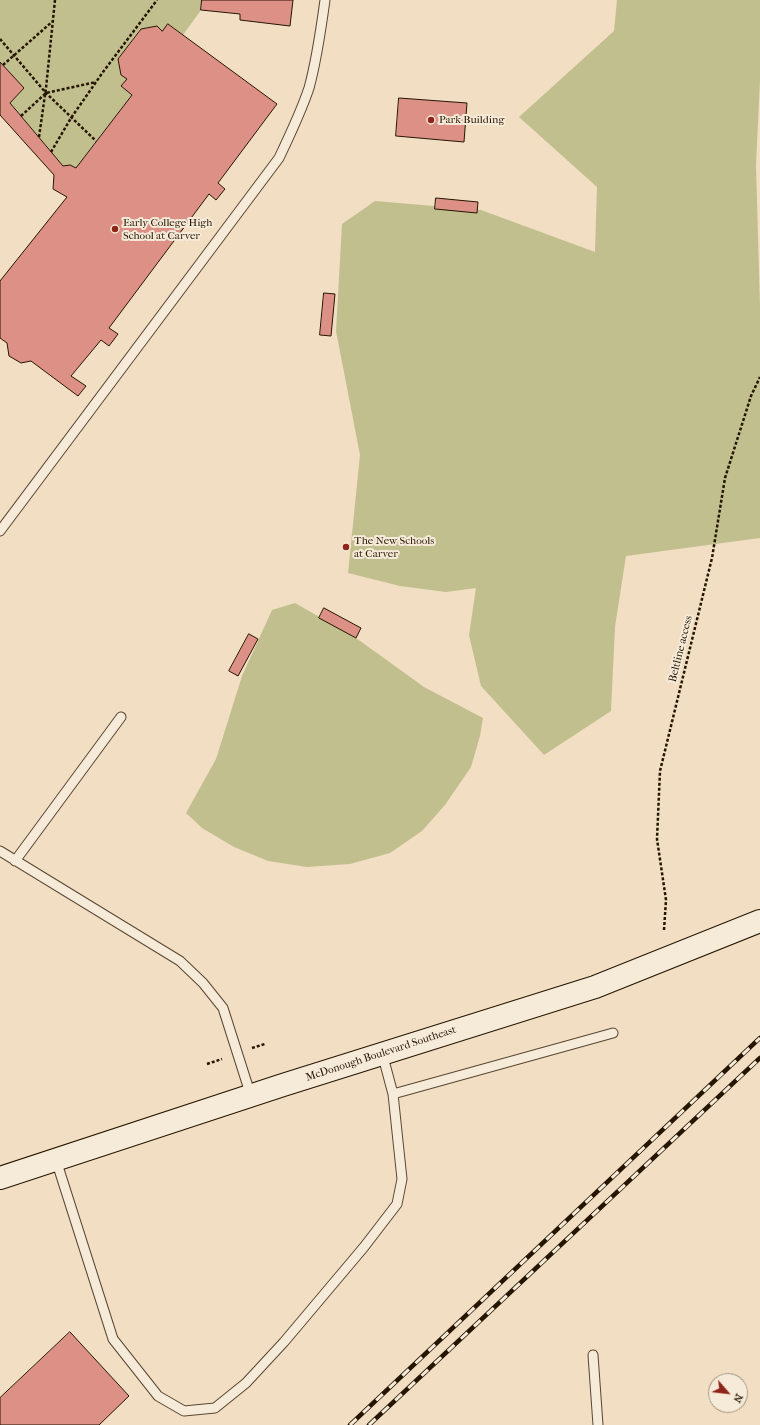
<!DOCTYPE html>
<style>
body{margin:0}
#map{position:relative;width:760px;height:1425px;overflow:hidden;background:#f1dec3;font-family:"IM FELL French Canon",serif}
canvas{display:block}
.north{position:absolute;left:708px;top:1373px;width:40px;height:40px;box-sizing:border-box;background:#f6ead8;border:1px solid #a29582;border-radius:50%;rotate:118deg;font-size:11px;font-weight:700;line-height:16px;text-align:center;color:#251501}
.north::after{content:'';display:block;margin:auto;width:14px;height:18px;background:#8f2418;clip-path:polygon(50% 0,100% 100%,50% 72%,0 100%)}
</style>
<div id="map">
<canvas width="760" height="1425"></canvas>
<div class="north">N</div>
</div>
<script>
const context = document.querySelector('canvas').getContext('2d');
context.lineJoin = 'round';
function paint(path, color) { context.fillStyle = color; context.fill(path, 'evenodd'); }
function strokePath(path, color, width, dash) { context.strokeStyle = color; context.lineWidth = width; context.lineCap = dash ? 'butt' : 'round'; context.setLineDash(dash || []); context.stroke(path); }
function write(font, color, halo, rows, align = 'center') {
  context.font = font + ' "IM FELL French Canon",serif'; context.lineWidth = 4; context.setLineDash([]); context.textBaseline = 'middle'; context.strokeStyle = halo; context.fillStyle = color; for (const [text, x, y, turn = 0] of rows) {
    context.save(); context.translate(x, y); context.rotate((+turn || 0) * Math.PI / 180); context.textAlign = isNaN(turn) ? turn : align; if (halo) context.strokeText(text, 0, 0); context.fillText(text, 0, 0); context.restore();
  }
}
paint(new Path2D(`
 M0,0H202L201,10L183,35L168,24L162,31L157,26L140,29L118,59L127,79L121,86L132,95L76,168L70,165L63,166L10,103L24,88L0,62Z
 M617,0H760V81L756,165L760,306V538L626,556L615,627L611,711L544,755L481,686L469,635L476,588L446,592L400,586L348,573L360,455L336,331L342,224L375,201L481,210L595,252L597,187L519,117L614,31Z
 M295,603L356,638L424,687L483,718L480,736L471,767L445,805L422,831L390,853L350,864L307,867L268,861L234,847L202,828L186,813L216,759L242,676L272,610Z`), '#c2bf8e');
const building = new Path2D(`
 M202,0H293L290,26L240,20V14L201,10Z
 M168,24L277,104L218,183L225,189L216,200L209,194L109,328L118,334L109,346L101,340L71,376L86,386L78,396L31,361L21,363L9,356L7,343L0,338V281L67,197L53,189L54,175L0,115V62L24,88L10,103L63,166L70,165L76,168L132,95L121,86L127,79L121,75L118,59L141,29L157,26L162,31Z
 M399,98L467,103L464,142L396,136Z
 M436,198L478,202L477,213L435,209Z
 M324,293L335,294L331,336L320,335Z
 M324,608L361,628L356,638L319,618Z
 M249,634L258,639L238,676L229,671Z
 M70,1332L129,1396L99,1425H0V1398Z`);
paint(building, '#dc9086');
strokePath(building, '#251501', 1);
const lane = new Path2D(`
 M0,531L279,158C290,135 301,112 309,88C317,59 321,29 325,0
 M0,851L180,961L203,983L223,1008L251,1096
 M15,861L121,717
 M393,1094L613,1033
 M56,1160L113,1339L158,1396L184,1411L215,1408L246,1383L284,1342L364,1247L397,1204L402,1179L393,1094L382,1053
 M593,1355L598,1425`);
const secondary = new Path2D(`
 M0,1178L283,1085L595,987L760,921`);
strokePath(lane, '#584732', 11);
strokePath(secondary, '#251501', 24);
strokePath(new Path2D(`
 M0,39L46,93L96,141
 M3,65L53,21
 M21,116L46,93L96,82
 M39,137L46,88L55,0
 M51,152L71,118L103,72L157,0
 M664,930L666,900L657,839L660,771L712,558L725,478L751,396L760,377
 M252,1048L265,1044
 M207,1064L222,1059`), '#251501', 2.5, [3, 2]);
strokePath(lane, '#f6ead8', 9);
strokePath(secondary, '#f6ead8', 22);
const rail = new Path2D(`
 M350,1425L760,1038
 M369,1425L760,1058`);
strokePath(rail, '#251501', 4.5);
strokePath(rail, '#f6ead8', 3, [9]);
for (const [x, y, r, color] of [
 [431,120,4,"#8f2418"],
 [115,229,4,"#8f2418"],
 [346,547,4,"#8f2418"]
]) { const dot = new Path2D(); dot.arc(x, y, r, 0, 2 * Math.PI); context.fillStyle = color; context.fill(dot); strokePath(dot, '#f6ead8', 1.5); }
write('11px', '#251501', '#f6ead8', [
 ["Park Building",439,120],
 ["Early College High",123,223],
 ["School at Carver",123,236],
 ["The New Schools",354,541],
 ["at Carver",354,554]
], 'left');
write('11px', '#251501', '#f6ead8', [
 ["Beltline access",681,649,-76],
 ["McDonough Boulevard Southeast",381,1054,-18]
]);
</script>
